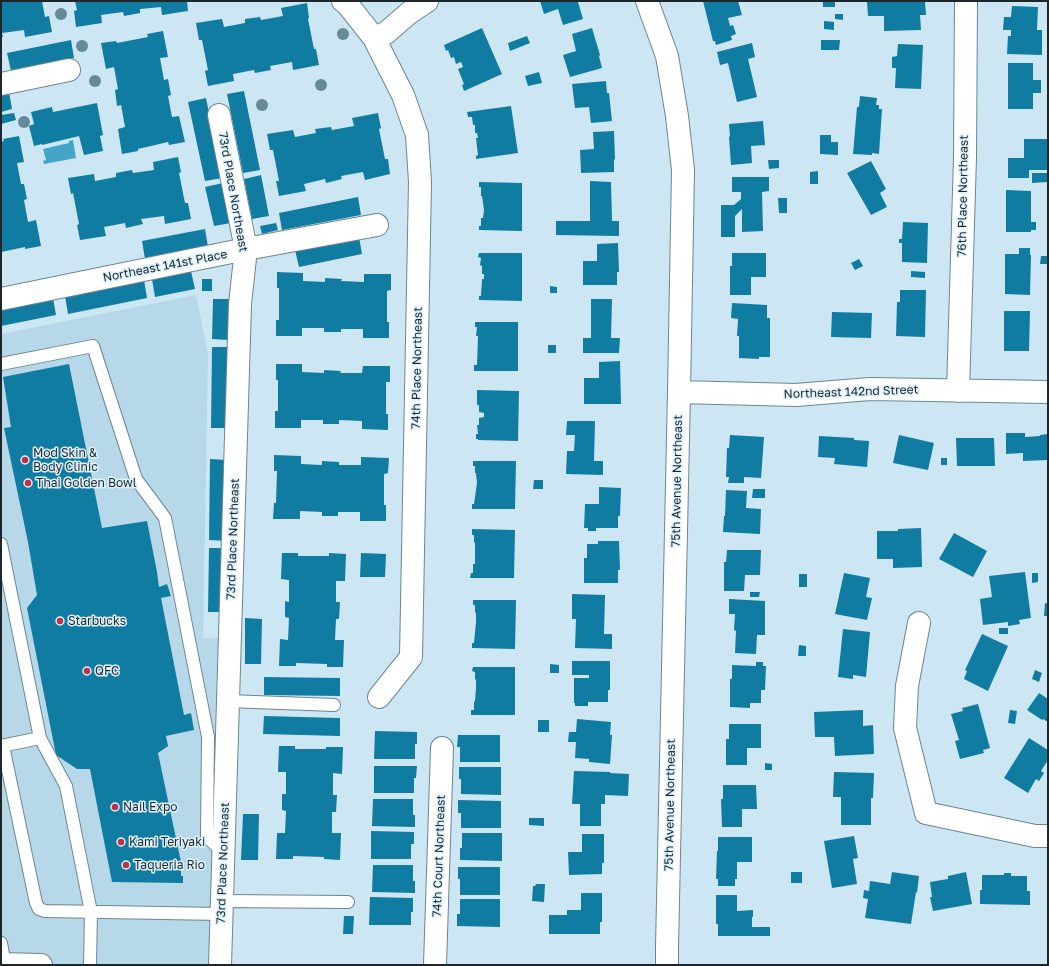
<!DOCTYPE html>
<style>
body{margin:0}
#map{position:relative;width:1049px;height:966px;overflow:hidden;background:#cce6f3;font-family:"Golos Text",sans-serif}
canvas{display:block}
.frame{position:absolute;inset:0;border:2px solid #1d272b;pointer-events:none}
</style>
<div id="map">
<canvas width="1049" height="966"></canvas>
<div class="frame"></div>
</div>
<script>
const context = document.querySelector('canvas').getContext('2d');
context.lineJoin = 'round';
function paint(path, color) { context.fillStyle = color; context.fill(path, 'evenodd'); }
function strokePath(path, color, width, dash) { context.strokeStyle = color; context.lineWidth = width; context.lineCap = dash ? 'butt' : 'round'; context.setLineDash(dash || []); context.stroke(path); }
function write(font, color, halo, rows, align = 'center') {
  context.font = font + ' "Golos Text",sans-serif'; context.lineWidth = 3; context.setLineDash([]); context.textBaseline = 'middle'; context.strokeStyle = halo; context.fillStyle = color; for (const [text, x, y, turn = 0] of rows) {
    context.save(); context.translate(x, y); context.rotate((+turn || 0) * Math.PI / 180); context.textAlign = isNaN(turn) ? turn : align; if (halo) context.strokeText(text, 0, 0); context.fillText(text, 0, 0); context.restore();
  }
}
paint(new Path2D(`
 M196,295L208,354L203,638H220V965L1,964V334Z`), '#b7d8e8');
paint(new Path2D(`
 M73,140L76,158L44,164L43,161L46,160L43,149L69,143V141Z`), '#46a3c9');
paint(new Path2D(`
 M1,1H42L45,17L49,16L52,32L25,37L24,30L2,33L3,37H1Z
 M75,1H187L188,11L162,15L161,7L140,9V13L124,16L123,12L101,15L102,23L76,27L74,11L77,10Z
 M540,1H581L578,2L583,19L563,25L558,9L544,14Z
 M703,1H738L742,15L728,18L730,26L733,25L736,34L731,36L732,40L716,45L715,41H713Z
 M823,1H835V7H823Z
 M867,1H925L926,15H920L921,30L884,31V16H868Z
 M307,3L309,18L308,19L314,49H316L319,65L293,70L292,62L270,66L271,70L255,73L254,70L233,74L234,81L208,86L205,71L208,70L202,40H199L196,23L222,19L224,27L245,23V19L260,17L261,20L283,16L281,8Z
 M1012,6L1038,7L1037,30H1042V55L1007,54L1008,36H1011V30H1003L1004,17H1011Z
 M835,14H843V20L835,19Z
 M824,21L834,22V30L824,29Z
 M482,28L502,74L464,91L462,85L464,84L458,69L463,67L461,62L456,64L454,57L451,58L448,50L446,51L444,45Z
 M592,28L600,55L599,56L602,68L570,77L563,55L576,51L572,34Z
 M163,31L168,57L160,58L164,80L168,79L171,95L168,96L172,117L179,116L185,142L169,145L168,142L138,149V151L122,154L118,129L125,127L121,105L117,106L115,90L118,89L114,67L106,69L101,43L116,41L117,43L148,37L147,34Z
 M527,36L530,43L510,51L508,43Z
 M71,40L74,58L11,71L7,53Z
 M821,40H840L839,50H821Z
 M752,43L755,57L748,59L757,97L737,102L728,63L720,65L717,52Z
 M898,44L923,45L921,89L895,88L896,68H892V57L897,56Z
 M1008,63H1033V80H1041V93H1033V109H1008Z
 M539,72L542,83L528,86L525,76Z
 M606,81L607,93H609L612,121L591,123L589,107L575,108L572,84Z
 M244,91L260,170L243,173L227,94Z
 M9,92L12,109L1,112V94Z
 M860,96L877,98L876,105H879V109H882L879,154L872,153V155L853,154L857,107H859Z
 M206,98L222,178L205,181L188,102Z
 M97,103L103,135L100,136L103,151L84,155L79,136L42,145V144L34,146L29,126L34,124L31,112L52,107L53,112Z
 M511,106L518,153L476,159V156L478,155L476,138H478L477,133H475V125H473L472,117H468L467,112Z
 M14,113L16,120L1,124V115Z
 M378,113L381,128L379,129L385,159H388L390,174L365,180L363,172L341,176L342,179L326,183L325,179L304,184L306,191L279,196L276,181H279L273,150H270L267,134L293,130L295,137L316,133L315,129L331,127L332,130L354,126L352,118Z
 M763,121L765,145L751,146L752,163L731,165L729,137L730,136L729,124Z
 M614,131L615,159L614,160V172L581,173L580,150L594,149L593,132Z
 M820,135H831V142H838V155L820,154Z
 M19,136L24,162L17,163L21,184H24L27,199L24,200L28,222L36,220L41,246L25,249V247L1,252V142L4,141L3,139Z
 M1024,139H1048V170H1029V178H1008V158H1024Z
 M178,157L181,172L179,173L185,203H188L191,219L165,224L164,216L141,219L143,224L126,228L125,223L104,227L106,236L80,240L77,225L79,224L73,193L71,194L68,178L94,174L95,181L116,177V173L132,170L133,173L154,170L153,162Z
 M768,160H779V168L769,169Z
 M871,161L886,189L880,193L887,207L871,215L847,173Z
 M818,171V184H810V172Z
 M1032,173H1048V182L1032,183Z
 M261,175L269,216L252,219L244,179Z
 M732,177H769V191L762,192L763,231L742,232V209L735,216V237H721V205H734L741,199V192H732Z
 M590,181L611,182L612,221H619V236L556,235V221H590Z
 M479,182L522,183V231L479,230V226H481V218H483L484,210L482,196H481V187H479Z
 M223,183L231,223L214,226L205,187Z
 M1006,190L1031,191V222H1036V230H1031V232H1006Z
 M358,197L361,215L282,230L279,213Z
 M778,198H787V213H779Z
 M903,222L928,223L927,263L902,262V243H899V239H902Z
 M276,223L278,230L262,234L260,226Z
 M205,229L208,247L145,259L142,241Z
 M359,237L362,254L299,267L295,250Z
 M618,243L619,272H617V285H583V261H597V244Z
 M1019,248H1030V255H1031L1030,295L1005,294V254H1019Z
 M479,253H522V301L479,300V296H481L482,279H484V274H482V266L480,265L481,258L478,257Z
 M732,253H766V277H751V295H730V266H732Z
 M1041,256H1048V264H1040Z
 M859,259L863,266L855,270L851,263Z
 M191,271L195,289L155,297L152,279Z
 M911,271L925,272V278L911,277Z
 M277,272L303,273V281L325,282V278L342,279L341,281L364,282V274H391V290L387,291V322H389V338H363V329H341V332H324V328H302V336H276V320H279V288H277Z
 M202,279H212V291H202Z
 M144,280L147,298L68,314L65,296Z
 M550,286L557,287V293H550Z
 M900,290H926L925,337L896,336L897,302H900Z
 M53,298L56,315L1,326V309Z
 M213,299H230L229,340L212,339Z
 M591,299H612L611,338H620L619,353H583V338H591Z
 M732,303L767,305V318H770V357H759V359L739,358V336H737L738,319L731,318Z
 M1004,311H1030L1029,351H1004Z
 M832,312L872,313L871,338L831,337Z
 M475,322H518V371H474V365H477L478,336H476L477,327H475Z
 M548,345H556V353H548Z
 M212,347H229L228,428H211Z
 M620,361L621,404H584V378H599V362Z
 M69,364L102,528L147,521L157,572L159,587L167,584L171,596L161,598L184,715L191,713L194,730L166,736L168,746L158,753L181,862V876H183V883L112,882L90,769H77L56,755L27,608L37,595L28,542L4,428L11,427L3,377Z
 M276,364H302V372L324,373V370L341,371L340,373H362L363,366H390V382H386V414H388V430L362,429V421L339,420V424H323V420H301V428H275V411H278V380H276Z
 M477,390L519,391L518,441L478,440V439H476V434H478L477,425H479V418L484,417V413L479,412V405H477Z
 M567,421H595L594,461H603V475L566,474L567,451H574L575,435H566Z
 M1006,433H1025V437L1040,436V435L1048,434V460L1023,461V453L1006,454Z
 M730,435L764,437L761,478L744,477V483H728L729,477H726L727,448H729Z
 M899,435L934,443L928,470L893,463Z
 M819,436L854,438V440L869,441L867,467L834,464L835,458L818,457Z
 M956,438H994L995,466H957Z
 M274,455L301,456V464L322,465V461L339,462V465H361V457L389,458L388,473L384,474V505H386V521H360V512H338V516H322V512L300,511V519H273L274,503H276L277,471H274Z
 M941,458H947V465H941Z
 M210,459L227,460L226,541L209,540Z
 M473,461H516L515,509H472V504H474L477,483L476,473H475V466H473Z
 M534,480H543V489H533Z
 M599,487L621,488L620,516H618V528H596V531H588V528H584L585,504H599Z
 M753,489H765V498H752Z
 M726,490L747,491L746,508L761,509L760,534L723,532L724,516H725Z
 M921,528L922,567L893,568V559H877V531H898V529Z
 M472,529L515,530L514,578H470L471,573H473V564H475V543L474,542V535H472Z
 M954,533L987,551L973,577L939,559Z
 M598,541H619L620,570H618V583H584V558H587V544H598Z
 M209,548H226L224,612H208Z
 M727,550H761L760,575H745L744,591H724V562H726Z
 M282,553H298V556H329V553L346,554L345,581H336V602H340L339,619H336L335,640H344L343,667H327V664L296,663V666H279L280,639L288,640L289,618L285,617V601L289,602V580L281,579Z
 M361,553L386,554L385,577H360Z
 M1025,572L1031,618L1019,620L1020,624L1008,626V622L983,625L980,599L992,597L989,576Z
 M844,573L870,578L866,597L872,598L867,620L835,614Z
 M1032,573H1038V582L1032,583Z
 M799,574H807V587H799Z
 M750,592H760L759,597H750Z
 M572,594L605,595L604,634H612V649L575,648L576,619H572Z
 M729,599L765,601V635H757L756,654L735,653L736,631L734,630L735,614H729Z
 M473,600H516L515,649L472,648V643H474L476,622V613L475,612V605H473Z
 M1045,603L1048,604V616H1044Z
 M245,618L262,619L261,664H245Z
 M999,628H1008V634H999Z
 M843,629L870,632L866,677L853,675V679L838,677Z
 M982,634L1008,646L988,691L964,679L967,671L965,670Z
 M799,645L806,646V656H798Z
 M572,661H610V690H608V702H588V706H575V703H574V678H589V675H572Z
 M756,662H763V666H766L765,690H761V703H750V708L730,707V679H732V665L756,666Z
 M550,664L559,665V673H550Z
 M473,667H515V715H471V710H474V702L475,701L476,688V680L475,679V672L472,671Z
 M1035,670L1042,673L1039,682L1032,679Z
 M264,677L340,678V696L264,695Z
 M1039,693L1048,699V722L1043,719L1042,720L1027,710Z
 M978,704L990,748L983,750L984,753L960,759L955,741L959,740L951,714L963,711L962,708Z
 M863,710V726L873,725L874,754L835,756L834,737H815L814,712Z
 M1010,710L1017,711L1015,724L1008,723Z
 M264,716L340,718V736L263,734Z
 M577,719L611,722L610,735H612L610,764L589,762V759L575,758L576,742H568L569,732H576Z
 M538,720H549V732H538Z
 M729,724H761V748H747V765H726V739H729Z
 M375,731L417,732V744H415V759H374Z
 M458,735H500V762H460V747H457Z
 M1029,738L1048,750V760L1041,771L1044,773L1039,781L1036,779L1028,793L1004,778Z
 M279,746H295V749H326V747H343L342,774L333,773V795H337L336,812H332V833H341L340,860L324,859V857L293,856V859H276L277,833H285L286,811L282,810V794H286V772H278Z
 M765,763L772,764V770H765Z
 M374,766H417L416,778H414V793H374Z
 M459,767H501V795L461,794V779H459Z
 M574,771L610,772V773L629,774L628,796L605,795V804H601V826H580V804H572Z
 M834,772L874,773L873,798H871V825H841V797H833Z
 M723,785H756L757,809H742V827H722L721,799H723Z
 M373,799H413V815H415V827L372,826Z
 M458,800L501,801V828H461V813H458Z
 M243,814H259L258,860H241Z
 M529,818H544V826L529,825Z
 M371,831L414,832V844H411V859H371Z
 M462,833H502V861L460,860V848H462Z
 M582,834H604V863H602V874L569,875L568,852H582Z
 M854,836L858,858L853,859L857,884L832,888L824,841Z
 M718,837H752V862H737V879H735V886H718V879H716L717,851H718Z
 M373,865H413V881H415V893L372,892Z
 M458,867H500V895H460V879H458Z
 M791,872H802V883H791Z
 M892,872L919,876L917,893L916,892L911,924L865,918L868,899L863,898L864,890L869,891L870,881L890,884Z
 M966,872L972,904L933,911L930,897H932L930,882L948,879V876Z
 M1004,873H1011V876H1027V891H1030V905L980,904V890H982V875H1004Z
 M536,884H545L544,902L532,901L533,886H535Z
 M581,893H602V922H600V934H549V915H567V910H581Z
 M716,895H737V911L753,910V917H752V927H770V936H718V924H716Z
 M370,897L413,898V912H411V925H369Z
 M460,899H500V927L457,926V914H460Z
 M344,916H354L353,934H343Z`), '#117ca1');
const lane = new Path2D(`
 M1,364L93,346L136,479L165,518L208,737L207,837L223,852
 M1,544L40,738L66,786L91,912L90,965
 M228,701L334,705
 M1,746L40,738
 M3,746L36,903L39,909L45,911L221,914
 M222,901L348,902
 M1,943L5,965`);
const street = new Path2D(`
 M343,1L348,5L374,38L386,33L409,13L427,1
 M647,1L667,56L677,116L683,170L679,392L667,947V965
 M374,38L403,95L417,135L420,182L411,657L379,697
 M1,84L69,70
 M219,115L246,249L240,304L220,965
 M1,299L246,249L377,225
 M958,391L965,157L966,1
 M679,392L796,395L870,389L1048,392
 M919,623L907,686L905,728L926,813L1035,836H1048
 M1,964L41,965
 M435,965L442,748`);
strokePath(lane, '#6d8590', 14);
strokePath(street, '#6d8590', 24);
strokePath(lane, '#fff', 12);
strokePath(street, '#fff', 22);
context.fillStyle = '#678998';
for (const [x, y] of [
 [61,14],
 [343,34],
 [82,46],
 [95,81],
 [321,85],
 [262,105],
 [24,122]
]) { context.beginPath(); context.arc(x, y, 6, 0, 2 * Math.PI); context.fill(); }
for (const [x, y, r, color] of [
 [25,460,4,"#c13145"],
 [28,483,4,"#c13145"],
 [60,621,4,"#c13145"],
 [87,671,4,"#c13145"],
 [115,807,4,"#c13145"],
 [121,842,4,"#c13145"],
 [126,865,4,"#c13145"]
]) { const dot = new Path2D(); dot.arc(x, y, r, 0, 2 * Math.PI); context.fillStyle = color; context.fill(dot); strokePath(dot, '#ddf2fd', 1.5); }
write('12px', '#1d272b', '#ddf2fd', [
 ["73rd Place Northeast",233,192,80],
 ["76th Place Northeast",963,196,-89],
 ["Northeast 141st Place",165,266,-11],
 ["74th Place Northeast",417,368,-89],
 ["Northeast 142nd Street",851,392,-2],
 ["75th Avenue Northeast",677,481,-89],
 ["73rd Place Northeast",233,539,-88],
 ["75th Avenue Northeast",670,805,-89],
 ["74th Court Northeast",439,856,-88],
 ["73rd Place Northeast",223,863,-88]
]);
write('12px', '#1d272b', '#ddf2fd', [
 ["Mod Skin &",33,453],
 ["Body Clinic",33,467],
 ["Thai Golden Bowl",36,483],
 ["Starbucks",68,621],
 ["QFC",95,671],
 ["Nail Expo",123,807],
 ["Kami Teriyaki",129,842],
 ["Taqueria Rio",134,865]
], 'left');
</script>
